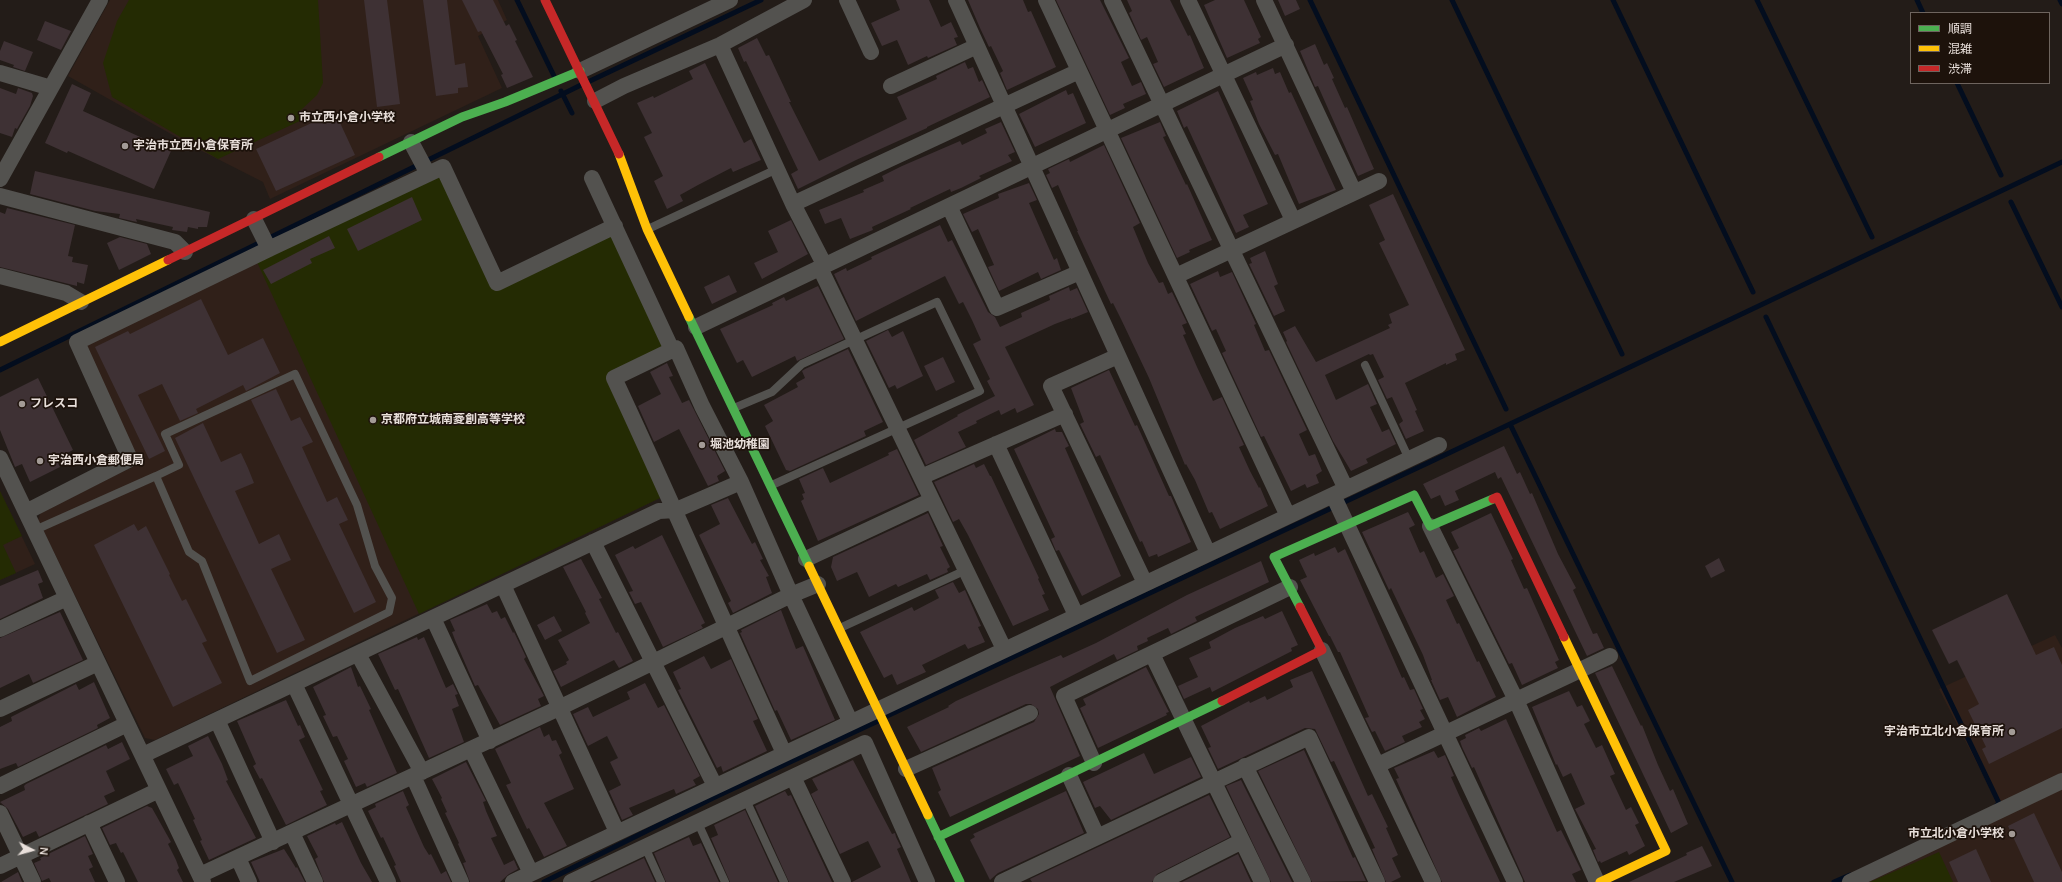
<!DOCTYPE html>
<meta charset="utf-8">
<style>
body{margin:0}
#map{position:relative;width:2062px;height:882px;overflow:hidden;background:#231c18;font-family:Manrope,"Noto Sans JP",sans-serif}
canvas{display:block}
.legend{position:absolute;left:1910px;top:12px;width:140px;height:72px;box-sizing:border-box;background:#1d120b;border:1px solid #6e645e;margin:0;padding:5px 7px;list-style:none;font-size:12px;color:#e8dfda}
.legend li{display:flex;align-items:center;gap:8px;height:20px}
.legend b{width:20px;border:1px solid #6e645e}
.north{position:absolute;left:12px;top:830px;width:40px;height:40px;-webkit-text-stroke:3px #1d120b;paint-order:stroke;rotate:96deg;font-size:11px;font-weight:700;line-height:16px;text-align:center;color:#e8dfda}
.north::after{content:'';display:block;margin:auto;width:14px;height:18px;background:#e8dfda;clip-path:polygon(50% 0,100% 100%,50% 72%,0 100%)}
</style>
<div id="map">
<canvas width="2062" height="882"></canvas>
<ul class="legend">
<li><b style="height:5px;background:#4caf50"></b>順調</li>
<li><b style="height:5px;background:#ffc107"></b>混雑</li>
<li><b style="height:5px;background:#c62828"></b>渋滞</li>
</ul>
<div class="north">N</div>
</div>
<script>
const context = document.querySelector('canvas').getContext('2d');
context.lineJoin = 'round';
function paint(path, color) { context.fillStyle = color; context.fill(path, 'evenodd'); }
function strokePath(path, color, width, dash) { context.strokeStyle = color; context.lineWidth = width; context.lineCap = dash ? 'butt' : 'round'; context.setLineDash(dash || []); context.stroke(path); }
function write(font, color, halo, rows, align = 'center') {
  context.font = font + ' Manrope,"Noto Sans JP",sans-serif'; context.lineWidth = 3.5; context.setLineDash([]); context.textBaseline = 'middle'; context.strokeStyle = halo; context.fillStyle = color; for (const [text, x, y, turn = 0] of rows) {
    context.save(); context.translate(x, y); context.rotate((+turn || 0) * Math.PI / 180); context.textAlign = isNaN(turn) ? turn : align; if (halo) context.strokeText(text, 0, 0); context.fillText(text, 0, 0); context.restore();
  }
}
paint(new Path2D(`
 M110,0H498L507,20L478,36L502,88L270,199L263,182L196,148L68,76Z
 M441,175L496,289L607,376L660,498L155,740L145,738L38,520L41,512L140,463L86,351L89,341Z
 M0,491L35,564L0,580Z
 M2055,635L2062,648V776L1999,807L1939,689Z
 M2062,786V882H1860Z`), '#302019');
paint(new Path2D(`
 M129,0H318L323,83L317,95L300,111L302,120L218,159L112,97L103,63L117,21Z
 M441,175L496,290L606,235L613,236L662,343L661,350L607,376L662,492L660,498L419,614L257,262Z
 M0,491L22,536L3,545L16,573L0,580Z
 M1939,852L1953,882H1870Z`), '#242b03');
strokePath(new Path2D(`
 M517,0L554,76
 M1310,0L1506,409
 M1452,0L1622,354
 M1613,0L1753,292
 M1757,0L1872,237
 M1917,0L1923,13
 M2060,0L2062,4
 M590,81L761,0
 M1957,83L2001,175
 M561,91L572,113
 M2011,202L2062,307
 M1766,317L1999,803L1996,806
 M0,370L581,85
 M1510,424L1732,882
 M887,716L1430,462L2062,162
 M544,882L713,798L878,721
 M1834,882L1850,875`), '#030d1e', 5);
paint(new Path2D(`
 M364,0H387L400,104L377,107Z
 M423,0H447L455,65L465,63L468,87L458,88V93L436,96Z
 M462,0H493L506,26L509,24L517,40L515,41L533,77L507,88L501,75L503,74L481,31L478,32Z
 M896,0H929L941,27L951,22L958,37L954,38L957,45L928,58L927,56L908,65L897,40L882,46L871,23L900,10Z
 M968,0H1023L1028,12L1031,11L1056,67L1007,90L1000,73L1003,71L991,46L989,47L980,28Z
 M1056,0H1100L1129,58L1121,62L1132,86L1141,82L1146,94L1123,104L1125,108L1110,115Z
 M1127,0H1170L1188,36L1190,35L1204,68L1164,87L1153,64L1158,62L1147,37L1141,40L1129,13L1132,11Z
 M1215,0H1244L1261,37L1258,39L1260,43L1227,58L1204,5Z
 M1278,0H1296L1300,9L1285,16Z
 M45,21L71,31L61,50L37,40Z
 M757,38L766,56L769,55L791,102H789L819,161L907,119L897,97L937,79L936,76L965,62L968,69L973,67L979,82L982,80L990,97L927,127V128L856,160L798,189L791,174L798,170L746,61L744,62L738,48Z
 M4,41L33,52L25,71L13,67L14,65L0,60V51Z
 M1315,44L1324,65L1327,63L1334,78L1332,79L1345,108L1347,107L1374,169L1358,176L1318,86L1315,87L1300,51Z
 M705,63L744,143L751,139L761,160L733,172L731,168L698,185L680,195L683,201L667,209L654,181L663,176L644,137L652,133L637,103L653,96L654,98L693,79L689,71Z
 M1273,68L1275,74L1280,72L1289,93L1291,92L1336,190L1299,204L1278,154L1275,155L1259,124L1250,101L1253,100L1243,78L1256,72L1257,75Z
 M72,84L91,93L83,111L171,151L154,189L68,151L67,153L45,143Z
 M0,88L16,94L18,88L32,93L33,96L30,106L17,129L15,128L12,137L0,133Z
 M1066,90L1068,95L1073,93L1086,123L1035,147L1019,114Z
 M1218,91L1268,204L1243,215L1249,227L1236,233L1187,126L1184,128L1177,111Z
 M335,112L355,155L276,191L256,149Z
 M1001,122L1015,152L1008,155L1012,161L979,176L981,178L961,188L951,192L950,189L910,208L911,209L872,227L873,230L850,239L841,218L825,224L819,210L864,192L863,190L884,181L882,176L902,166L960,141L962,145L987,133L985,129Z
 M1160,122L1166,136L1163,137L1186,185L1187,184L1212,240L1189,250L1190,252L1177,258L1121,138Z
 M1104,145L1140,223L1133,227L1148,263L1159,283L1163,282L1168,294L1172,292L1187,323L1182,325L1186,334L1183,335L1197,367L1213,401L1222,397L1244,445L1239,447L1250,471L1259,488L1260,487L1268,506L1220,529L1212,512L1209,513L1195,480L1186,464L1185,465L1149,378L1121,319L1113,303L1111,304L1077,231H1078L1058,185L1052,188L1046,175L1050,173L1048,169L1069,159L1070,162Z
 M35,171L210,212L207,227H198V229L188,227L187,232L172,230L173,227L136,219L137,222L119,218L120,214L95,211L30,194Z
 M1029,183L1037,200L1029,203L1054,260L1057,258L1061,270L1041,279L1038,272L999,291L988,267L994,265L978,229L972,232L963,214L999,198L998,194Z
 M1393,194L1465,350L1455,354L1457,360L1446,365V363L1405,383L1417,410L1415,411L1424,431L1406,439L1399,424L1403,421L1392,397L1387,399L1378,380L1384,377L1373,354L1370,355L1369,354L1325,375L1336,400L1368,384L1377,404L1370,407L1382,432L1389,429L1396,444L1366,459L1368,463L1351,471L1333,441L1286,342L1287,341L1283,332L1295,326L1316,362L1390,328L1388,325L1392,323L1389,314L1409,305L1379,243L1385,240L1369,205Z
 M412,197L422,220L358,251L347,229Z
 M7,208L75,225L68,256L73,257L72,262L88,265L84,284L77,282V286L0,267V212L5,214Z
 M791,220L808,254L762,279L754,263L778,252L768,231Z
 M940,225L948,242L952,240L988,312L995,317L1000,327L1022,317L1021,313L1050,300L1049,296L1069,287L1070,291L1077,288L1088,312L1071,319V318L1055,324L1005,347L1034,405L1017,413L1015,408L1001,415L999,410L976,421L977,423L958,432L966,447L926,465L914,440L958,416L957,415L995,396L987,381L990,379L973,344L981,340L972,320L963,302L959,304L945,276L856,321L834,274L846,268L847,271L872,259L871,257Z
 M329,236L335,248L310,259L312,263L271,284L263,270Z
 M120,237L147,244L151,254L119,270L107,243Z
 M1265,251L1278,284L1274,286L1285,311L1274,316L1249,264L1252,263L1250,258Z
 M1218,271L1220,277L1232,272L1256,324L1254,325L1265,351L1269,350L1307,430L1299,434L1309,456L1315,454L1322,471L1316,475L1319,483L1307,488L1305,484L1291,491L1264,436L1261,437L1222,353L1226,351L1216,329L1212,331L1190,284Z
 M729,275L737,292L712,304L704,287Z
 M818,286L844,339L797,361L795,356L752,377L743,360L737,363L720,329L773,305L772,303L784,297L786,301Z
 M201,299L228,355L263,338L280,373L246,391L243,385L196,409L198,413L180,421L162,384L138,395L165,451L149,459L95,347L128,331L130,334Z
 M888,330L892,337L903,331L923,376L897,389L895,385L889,388L866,341Z
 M848,349L883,422L864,431L866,436L790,471L786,470L765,426L773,421L764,405L798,387L796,383L805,378L802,371L805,369Z
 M943,357L955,382L936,391L924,366Z
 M667,363L673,376L669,377L682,403L689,400L725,471L717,476L719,481L708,486L679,429L654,442L638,406L661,394L650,372Z
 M1109,370L1135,426L1137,425L1169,496H1171L1191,542L1158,557L1157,554L1149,557L1142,541L1140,542L1100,455L1096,457L1080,424L1084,422L1071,388Z
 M38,378L73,450L56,459L60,467L30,482L22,464L15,467L0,430V397Z
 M276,389L291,421L300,417L313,442L302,447L327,502L337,497L348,520L339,524L376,602L354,613L251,400Z
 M203,423L221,462L241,453L248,468L254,483L235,491L259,544L279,534L291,560L271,569L305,640L277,653L175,438Z
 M1055,429L1056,432H1062L1069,446L1065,448L1121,576L1082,596L1059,550L1056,551L1051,539L1055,537L1014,449Z
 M1504,446L1517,474L1520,472L1530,494L1532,493L1558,554L1576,588L1573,590L1593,634L1597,633L1604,648L1587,656L1501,477L1498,479L1495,472L1455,491L1459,500L1445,506L1440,495L1431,499L1423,484Z
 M897,449L919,495L818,541L801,501L804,499L802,494L805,493L799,479L823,468L830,483L889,455L888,453Z
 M974,464L976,468L984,464L990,476H991L1039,578L1038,579L1045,594L1042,595L1049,610L1013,626L968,535L959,519L953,522L934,482Z
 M728,498L752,544L755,542L763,559L760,560L769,576L766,577L772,593L733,613L728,603L731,601L699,535L720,524L711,505Z
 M1408,512L1415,525L1409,528L1420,553L1424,551L1436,578L1443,574L1454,596L1446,600L1457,624L1459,623L1477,662L1479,661L1496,697L1457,717L1448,697L1440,700L1431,680H1432L1423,655L1391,588L1389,590L1362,532Z
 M928,513L943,546L940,547L950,567L947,569L948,572L930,580L927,574L898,587L896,584L869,597L857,572L837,581L831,567L833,557Z
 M1491,513L1513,559L1511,560L1524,589L1527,588L1559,660L1555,662L1558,668L1522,685L1512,663L1509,664L1453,551L1459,548L1451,532Z
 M134,524L138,531L146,526L170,574L169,575L182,601L186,599L207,641L202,643L222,683L173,707L94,545Z
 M662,535L705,623L701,625L703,628L663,647L641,602L635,604L629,592L633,591L615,555L633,546L635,549Z
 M1335,547L1338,553L1345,549L1402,678L1404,677L1410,690L1414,689L1423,709L1420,710L1425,719L1419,722L1422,727L1402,736L1405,742L1385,751L1375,731L1372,732L1365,718L1369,717L1340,652H1338L1330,636H1329L1300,580L1307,577L1299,560L1314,553L1315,556Z
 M1719,558L1725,571L1711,578L1705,566Z
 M581,559L602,598L599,599L616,633L618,632L633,661L619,668L614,660L561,687L553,671L567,664L566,662L569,660L558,640L590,623L585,613L586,612L563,567Z
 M1261,561L1269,582L1195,617L1197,621L1171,634L1168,628L1147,638L1148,641L1137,646L1138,650L1117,660L1114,654L1050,687L1080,756L950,817L938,792L941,790L932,768L1034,722L1039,714L1038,709L1031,704H1026L921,752L907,727L949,707L948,706L956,701L1012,676L1061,655L1063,658L1096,643L1187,595Z
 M38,570L43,582L38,584L43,598L0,619V586Z
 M953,582L959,593L965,590L981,626L978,627L985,642L968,649L965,644L922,665L926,672L897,685L892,674L884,678L860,632L912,607L914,611L939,598L935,590Z
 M2007,594L2036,655L2054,647L2062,665V728L1989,764L1982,749L1986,747L1968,710L1979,704L1957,660L1949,664L1932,630Z
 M487,604L492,613L497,611L501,619L505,617L513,633L514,632L526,657L524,659L544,696L538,699L541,706L500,725L478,685L475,686L455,640L452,632L455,631L450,620Z
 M781,610L796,649L803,646L835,720L791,740L777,710L775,711L740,633L742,632L741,630Z
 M1282,611L1298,645L1291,648L1292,651L1212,692L1210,687L1184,699L1178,686L1198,677L1189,658L1211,648L1209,642L1235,628L1263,616L1265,619Z
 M60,612L83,660L33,683L29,674L0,688V638Z
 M554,616L562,631L545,640L537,625Z
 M417,637L418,640L424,637L446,688L453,684L458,694L455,695L459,706L452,709L464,742L429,758L398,689L395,690L378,654Z
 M704,656L711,669L731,659L758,719L753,721L767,751L723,772L721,766L717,768L678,690L681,689L673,672Z
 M1612,666L1641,726L1642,725L1658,765L1670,791L1673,789L1688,824L1671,833L1595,673Z
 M351,667L358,687L360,686L371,709L369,710L397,773L367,787L365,783L356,787L344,761L348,759L337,736L333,737L323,716L326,715L313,687Z
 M1146,667L1169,712L1166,713L1167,715L1098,748L1080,708L1086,705L1083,699Z
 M1312,671L1368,796L1372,794L1388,827L1386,828L1398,855L1392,858L1401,877L1391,882H1386L1372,849L1375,848L1334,761L1331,762L1315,729L1305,728L1218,769L1208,748L1211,747L1201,726L1249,701L1250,703L1265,696L1267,700L1293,687L1290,680Z
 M94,682L110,718L97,725L98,728L18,767L16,763L0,769V727L12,721L11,717L76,684L79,690Z
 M645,683L658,708L664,705L700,776L693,780L696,785L676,794L674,789L629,808L633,815L622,820L609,791L621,785L610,762L618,758L607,736L588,746L573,714L588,707L593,717L630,699L627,692Z
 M1569,691L1577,707L1582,705L1590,721L1584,724L1596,748L1602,745L1615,774L1610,776L1626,810L1631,807L1639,823L1635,825L1645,846L1629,855L1627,851L1601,863L1600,861L1598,862L1593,850L1596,849L1575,809L1585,804L1571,773L1563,777L1557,764L1556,765L1532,707Z
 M286,700L298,726L300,725L305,737L299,740L323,790L320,791L327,805L286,825L262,778L260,779L253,766L256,764L237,721Z
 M1506,719L1557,832L1561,830L1581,870L1572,874L1576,882H1525L1474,767L1472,768L1462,747L1460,741L1466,738L1465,735L1479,728L1481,731Z
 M540,727L544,737L549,734L552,741L556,740L562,753L559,755L574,789L544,803L567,846L544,857L529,828L527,829L506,785L511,783L495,749Z
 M208,736L222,764L228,780L226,781L256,838L209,860L200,841L202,840L193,820L195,819L178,783L174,785L166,769L193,756L188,746Z
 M122,742L130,759L106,771L115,791L104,796L108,804L39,837L36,831L23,837L8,809L0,802L25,790L24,786L26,784L106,745L108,749Z
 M1304,750L1353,858L1355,857L1366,881L1312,882L1258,771Z
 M1434,751L1438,758L1445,755L1454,776L1451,777L1459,795L1500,882H1442L1396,779L1399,778L1394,768Z
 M1144,753L1154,774L1191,757L1201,777L1111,820L1100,806L1095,808L1083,782Z
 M853,760L892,834L895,833L896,837L901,847L897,849L911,882H852L881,867L868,841L840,854L811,794L818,790L812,779Z
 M466,762L486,801L483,802L486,811L497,836L491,838L504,865L514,860L518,869L509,874L500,882H470L463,863L466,862L458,844L459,843L445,813L447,812L441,799L442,798L432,779Z
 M1241,780L1292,882H1271L1226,786Z
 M403,791L409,805L406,807L424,847L429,855L431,854L441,874L446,871L451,882H401L394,866L396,865L383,837L381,838L368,811L376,807L375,804Z
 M785,791L788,796L791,795L832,882H789L755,806Z
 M1066,791L1084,833L998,873L990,880L970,840L975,837L973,834Z
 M1209,795L1230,837L1157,874L1152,882H1032L1030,879Z
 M147,806L152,808L171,842L168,844L176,860L179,868L177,870L183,882H138L123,852L121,853L116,843L110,845L102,828Z
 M745,810L778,882H730L711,838L718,835L714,825Z
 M2034,813L2062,872V882H2034L2008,826Z
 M342,822L361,863L372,882H324L315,859L318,857L307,836L335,823L336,825Z
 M85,836L93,854L88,856L93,867L89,869L95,882H51L49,878L42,881L34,863L41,860L40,858Z
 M689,837L693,846L701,843L719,882H666L654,853Z
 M1702,846L1712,866L1674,882H1629L1687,855L1686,853Z
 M284,849L296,868L297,867L305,882H260L251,862Z
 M1976,849L1991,882H1958L1949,862Z
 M1238,854L1251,882H1182Z
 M644,858L655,882H593Z
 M18,872L22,882H1Z`), '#3e3134');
strokePath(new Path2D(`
 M648,229L777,169
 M1365,365L1409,459
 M734,408L772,392L802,364L937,302L980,391L772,485
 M35,530L156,476L189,552L202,561L250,681L389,612L392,598L375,566L357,505L295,374L165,434L179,465L156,476
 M840,628L966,570
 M746,800L784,882
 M698,823L725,882
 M645,847L661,882`), '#53524f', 8);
strokePath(new Path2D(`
 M847,0L871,52
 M956,0L1208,553
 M1046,0L1288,516
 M1112,0L1346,489
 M1188,0L1293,220
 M1264,0L1354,192
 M720,45L793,204L825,266
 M580,71L730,0
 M0,73L51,88
 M891,86L977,46
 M595,101L624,86L720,45L804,0
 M411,142L428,174
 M592,178L672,350L676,348L702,406L741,482L791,595L850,721
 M0,179L100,0
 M0,196L175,242L185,252
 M793,204L1079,71
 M949,206L997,308L1080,272
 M254,219L269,249
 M820,268L1004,649
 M0,276L66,293L81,302
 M1176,276L1379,181
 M696,327L1286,45
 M672,350L614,378C672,502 726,628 784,753
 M1118,356L1051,386L1145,583
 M996,444L1076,615
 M0,458L203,882
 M921,477L1065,414
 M1333,495L1515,882
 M26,512L130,459L77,342L273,247L443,167L497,283L615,226
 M1430,526L1516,700L1597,882
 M593,542L715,786
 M806,559L932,500
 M503,585L617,832
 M433,618L490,741
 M0,629L67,598
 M1322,650L1433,882
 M358,654L422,772
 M1152,654L1262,882
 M294,684L388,882
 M0,709L98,663
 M217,720L273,842
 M471,749L531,873
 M143,755L659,511L676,510L741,482
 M1094,763L1064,696L1290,587
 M1378,765L1610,656
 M1245,766L1303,882
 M906,769L1030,713
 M1069,775L1097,836
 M413,776L461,882
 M793,777L843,882
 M0,786L127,724
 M0,813L33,882
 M89,823L117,882
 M292,833L315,882
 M238,858L249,882
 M0,866L159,790
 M200,875L559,708L791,595L818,584
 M513,882L1439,445
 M571,882L865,743L927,882
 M1002,882L1309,737L1377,882
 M1161,882L1242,841
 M1850,882L2062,781`), '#53524f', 16);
strokePath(new Path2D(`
 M379,157L462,117L505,102L580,71
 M689,317L809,566
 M1300,607L1274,557L1414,495L1430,526L1493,499
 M928,815L960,882
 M938,837L1222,701`), '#4caf50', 9);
strokePath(new Path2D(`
 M619,154L647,229L689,317
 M0,342L168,260
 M809,566L928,815
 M1564,637L1666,851L1600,882`), '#ffc107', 9);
strokePath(new Path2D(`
 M545,0L619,154
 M168,260L379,157
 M1493,499L1497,497L1564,637
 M1222,701L1322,650L1300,607`), '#c62828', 9);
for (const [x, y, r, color] of [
 [291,118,4,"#a39b96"],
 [125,146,4,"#a39b96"],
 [22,404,4,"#a39b96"],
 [373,420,4,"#a39b96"],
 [702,445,4,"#a39b96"],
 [40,461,4,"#a39b96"],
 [2012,732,4,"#a39b96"],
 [2012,834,4,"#a39b96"]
]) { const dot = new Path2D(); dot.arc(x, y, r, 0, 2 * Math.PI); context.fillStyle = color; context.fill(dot); strokePath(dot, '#1d120b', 1.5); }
write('bold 12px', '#e8dfda', '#1d120b', [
 ["市立西小倉小学校",299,118],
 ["宇治市立西小倉保育所",133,146],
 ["フレスコ",30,404],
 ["京都府立城南菱創高等学校",381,420],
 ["堀池幼稚園",710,445],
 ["宇治西小倉郵便局",48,461],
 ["宇治市立北小倉保育所",2004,732,"right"],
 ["市立北小倉小学校",2004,834,"right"]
], 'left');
</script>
